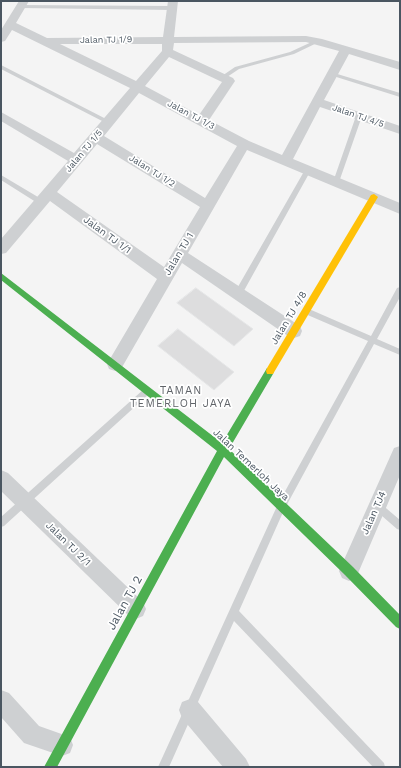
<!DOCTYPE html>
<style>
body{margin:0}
#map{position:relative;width:401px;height:768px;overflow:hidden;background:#f4f4f4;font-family:"Work Sans",sans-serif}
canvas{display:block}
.frame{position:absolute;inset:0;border:2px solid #4a5661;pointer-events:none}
</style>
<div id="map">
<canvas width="401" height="768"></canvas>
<div class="frame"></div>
</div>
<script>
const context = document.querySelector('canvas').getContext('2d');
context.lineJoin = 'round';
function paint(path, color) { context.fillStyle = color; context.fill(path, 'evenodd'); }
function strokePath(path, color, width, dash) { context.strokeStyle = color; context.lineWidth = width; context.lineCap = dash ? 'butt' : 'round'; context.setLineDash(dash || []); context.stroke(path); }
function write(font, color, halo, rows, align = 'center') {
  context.font = font + ' "Work Sans",sans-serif'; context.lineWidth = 3.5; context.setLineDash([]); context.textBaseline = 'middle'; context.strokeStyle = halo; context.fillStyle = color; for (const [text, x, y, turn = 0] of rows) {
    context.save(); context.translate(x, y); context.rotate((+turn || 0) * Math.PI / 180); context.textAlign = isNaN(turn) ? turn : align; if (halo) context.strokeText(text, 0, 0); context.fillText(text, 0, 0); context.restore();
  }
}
const building = new Path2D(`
 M196,288L253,329L234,346L177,303Z
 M178,329L234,372L214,390L158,346Z`);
paint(building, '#ddddde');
strokePath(building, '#e5e6e7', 1);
paint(new Path2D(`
 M19,5L172,6L175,8L172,10L21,8L19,7Z
 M316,40L321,41L294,54L239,69L224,79L219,78L235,67L290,52Z
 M1,65L110,121L111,122L110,123H106L1,69Z
 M330,73H334L400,93V97L330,75Z
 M359,114L362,116L339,182L336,184H334L333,182L356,116Z
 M306,168H308L311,170L241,296H235L234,294L235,292Z
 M1,175L43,200V204H39L1,180Z
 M400,287V297L377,339L400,349V355L374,344L284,510L239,611L384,763L385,767H373L234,621L169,767H158L278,504L368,341L303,313L302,311L306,308L309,309L371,336L397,288Z
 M147,388L150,389L151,391L150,393L4,526L1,527V517L144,389Z
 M377,502L380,503L400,520V530L397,529L374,509L373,506L374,503Z`), '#ced0d2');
paint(new Path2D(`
 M19,1H29L16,23L47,38L163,37L168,1H178L174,37L306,36L322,39L400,62V70L349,54L324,100L400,126V134L320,107L293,159L400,203V214L247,150L188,253L300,326L302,331L300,336L294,338L288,336L182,263L121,369L115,371L109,369L107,364L157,279L50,201L6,253L1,254V239L68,161L1,121V112L74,153L130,88L12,30L5,41L1,42V30ZM306,42L339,51L282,155L249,141L209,120L235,81L233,78L173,50L174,43ZM60,44H162V51L136,81ZM169,57L222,82L199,115L145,86ZM139,93L237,146L205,198L104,136ZM97,144L200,207L164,267L57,192Z
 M400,446V475L356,578L349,581L342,578L339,571L394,448Z
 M1,470L8,473L143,602L146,609L143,616L136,619L129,616L1,491Z
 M1,690L9,693L39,726L70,737L73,745L70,753L62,756L24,743L1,717Z
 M190,699L198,702L246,759L250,767H223L182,718L179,710L182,702Z`), '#ced0d2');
paint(new Path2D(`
 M1,273L222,443L267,368H273L274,371L273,374L229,449L353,567L400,615V629L396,627L345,575L224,457L57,767H44L217,451L1,280Z`), '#4caf50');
paint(new Path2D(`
 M374,194L378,197L273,374H267L266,371L267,368L371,195Z`), '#ffc107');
write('9px', '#4a5661', '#fff', [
 ["Jalan TJ 1/9",106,40,-1],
 ["Jalan TJ 1/3",191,115,28],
 ["Jalan TJ 4/5",358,116,19],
 ["Jalan TJ 1/5",84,151,-50],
 ["Jalan TJ 1/2",152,171,32]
]);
write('10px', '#4a5661', '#fff', [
 ["Jalan TJ 1/1",107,235,36],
 ["Jalan TJ 1",179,254,-59],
 ["Jalan TJ 4/8",289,318,-59],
 ["Jalan Temerloh Jaya",251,465,43],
 ["Jalan TJ4",374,513,-66],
 ["Jalan TJ 2/1",68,544,44]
]);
context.letterSpacing = '1px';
write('11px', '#5f6368', '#fff', [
 ["TAMAN",181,391],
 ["TEMERLOH JAYA",181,404]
]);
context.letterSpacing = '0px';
write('12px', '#4a5661', '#fff', [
 ["Jalan TJ 2",125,603,-61]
]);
</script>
